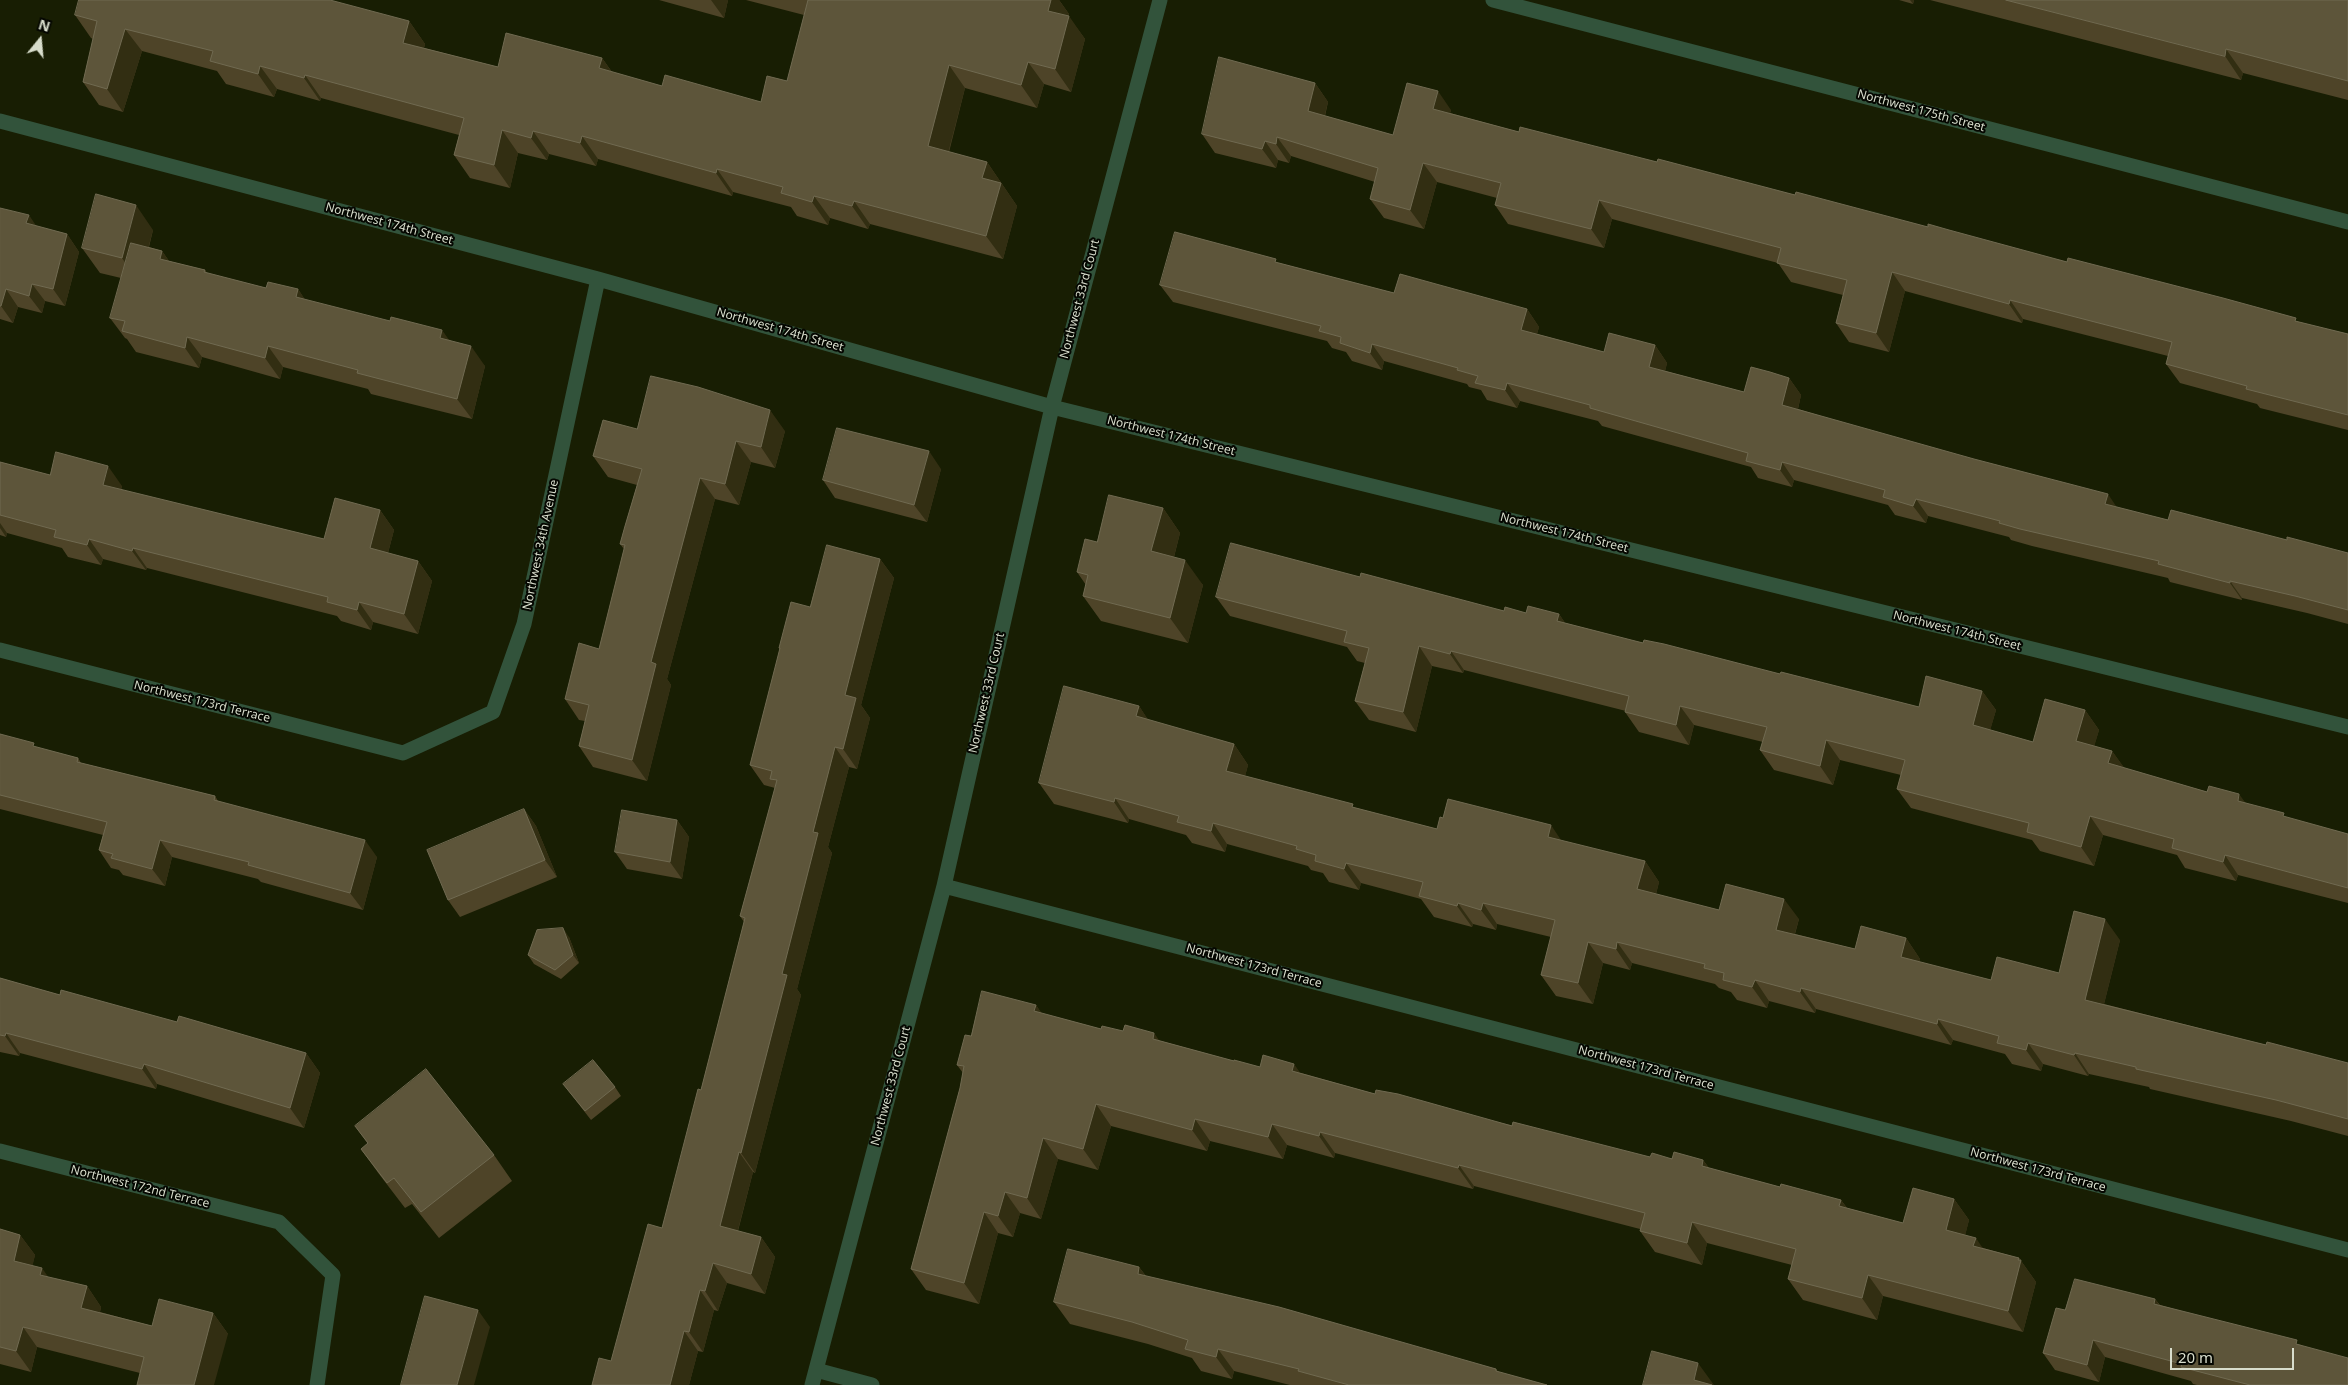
<!DOCTYPE html>
<style>
body{margin:0}
#map{position:relative;width:2348px;height:1385px;overflow:hidden;background:#181e03;font-family:"Noto Sans",sans-serif}
canvas{display:block}
.north{position:absolute;left:15px;top:15px;width:50px;height:50px;-webkit-text-stroke:4px #050701;paint-order:stroke;rotate:17deg;font-size:14px;font-weight:700;line-height:20px;text-align:center;color:#d8ddcc}
.north::after{content:'';display:block;margin:auto;width:18px;height:22px;background:#d8ddcc;clip-path:polygon(50% 0,100% 100%,50% 72%,0 100%)}
.scale{position:absolute;left:2170px;top:1348px;width:124px;height:22px;box-sizing:border-box;border:2px solid #d8ddcc;border-top:0;padding-left:6px;font-size:15px;line-height:18px;white-space:nowrap;color:#d8ddcc;-webkit-text-stroke:4px #050701;paint-order:stroke}
</style>
<div id="map">
<canvas width="2348" height="1385"></canvas>
<div class="north">N</div>
<div class="scale">20 m</div>
</div>
<script>
const context = document.querySelector('canvas').getContext('2d');
context.lineJoin = 'round';
function strokePath(path, color, width, dash) { context.strokeStyle = color; context.lineWidth = width; context.lineCap = dash ? 'butt' : 'round'; context.setLineDash(dash || []); context.stroke(path); }
function paint(path, color) { context.fillStyle = color; context.fill(path, 'evenodd'); }
function write(font, color, halo, rows, align = 'center') {
  context.font = font + ' "Noto Sans",sans-serif'; context.lineWidth = 4; context.setLineDash([]); context.textBaseline = 'middle'; context.strokeStyle = halo; context.fillStyle = color; for (const [text, x, y, turn = 0] of rows) {
    context.save(); context.translate(x, y); context.rotate((+turn || 0) * Math.PI / 180); context.textAlign = isNaN(turn) ? turn : align; if (halo) context.strokeText(text, 0, 0); context.fillText(text, 0, 0); context.restore();
  }
}
strokePath(new Path2D(`
 M0,121L598,279L1052,407L2348,727
 M0,650L403,753L493,712L524,624L598,279
 M944,886L2348,1250
 M0,1151L279,1222L333,1275L317,1385
 M816,1370L872,1385
 M812,1385L944,886L1052,407L1160,0`), '#32533b', 15);
strokePath(new Path2D(`
 M1493,0L2348,222`), '#32533b', 15);
paint(new Path2D(`
 M659,0H728L724,18Z
 M746,0H1059L1069,14L1068,16L1085,39L1071,92L1044,84L1037,108L965,88L949,152L987,162L1017,206L1003,259L870,224L868,229L830,218L828,225L797,216L791,207L733,192L732,196L598,159L596,166L549,154L547,160L518,153L510,188L470,178L454,155L459,135L321,98L320,101L277,89L274,97L226,84L217,71L142,51L123,112L99,105L83,82L93,39L91,38L75,15L409,21L425,44L424,48L498,67L602,58L612,72L662,86L761,102L787,81L804,15Z
 M1899,0H1914L1913,4Z
 M1930,0H2348V100L2243,73L2241,80Z
 M1315,83L1328,102L1325,116L1393,135L1451,110L1450,113L1519,132L1657,162L1928,227L2067,262L2299,322L2348,334V430L2260,408L2257,404L2180,383L2166,364L2168,356L2023,319L2022,323L1905,291L1889,352L1849,342L1836,323L1843,295L1791,282L1778,263L1612,219L1604,248L1508,224L1495,205L1497,198L1437,182L1424,229L1384,218L1370,199L1375,182L1291,156L1289,163L1278,160L1276,168L1215,153L1202,134Z
 M0,208L36,226L67,234L79,252L65,306L45,301L42,313L18,307L13,323L0,319Z
 M153,230L149,247L162,251L169,261L205,270L207,273L266,288L298,289L305,300L450,340L485,366L472,419L371,394L368,389L283,367L280,379L202,357L199,368L136,352L127,339L125,338L110,318L121,278L100,273L82,248Z
 M1279,263L1394,293L1527,309L1539,327L1537,334L1604,352L1655,345L1667,363L1665,371L1744,392L1789,378L1801,395L1798,409L2116,507L2168,520L2287,540L2348,553V624L2307,613L2242,598V600L2170,582L2168,578L2032,546L2011,540L2009,537L1928,516L1926,523L1895,515L1888,505L1794,480L1792,487L1758,478L1751,467L1602,426L1598,421L1520,401L1517,408L1487,400L1481,390L1469,387L1467,384L1384,361L1382,370L1352,361L1346,352L1332,348L1327,341L1173,302L1160,285Z
 M785,431L775,468L751,462L739,505L715,499L667,679L671,685L647,781L593,767L579,746L585,721L579,720L565,699L599,649L624,549L620,544L637,485L608,477L593,456Z
 M0,462L50,475L122,486L121,490L324,539L380,510L394,530L388,553L418,561L432,581L418,634L373,622L371,630L341,621L337,616L147,568L146,570L103,559L101,565L68,557L62,548L7,533L6,537L0,535Z
 M941,469L927,522L835,498L823,480Z
 M1163,508L1180,533L1174,557L1203,585L1188,643L1101,621L1083,596L1086,585L1077,572L1097,542Z
 M880,559L894,578L861,705L870,718L857,769L849,767L828,847L832,853L797,989L801,995L755,1173L753,1172L738,1231L761,1237L775,1257L765,1294L727,1283L718,1311L714,1310L703,1352L698,1351L689,1385H592L611,1361L662,1228L701,1090L744,922L740,916L775,788L764,785L750,765L780,650L779,648L810,607Z
 M1360,577L1504,611L1526,613L1559,614L1565,623L1643,643L1919,707L1982,691L1996,710L1990,730L2033,742L2085,710L2099,730L2094,746L2112,751L2124,768L2246,803L2287,818L2348,834V903L2238,875L2236,881L2185,868L2177,855L2103,835L2094,866L2040,851L2032,840L1911,808L1897,789L1901,775L1840,760L1833,785L1774,770L1760,750L1763,742L1694,725L1689,745L1639,732L1625,712L1626,711L1464,670L1463,673L1432,666L1416,732L1369,720L1355,701L1365,663L1357,661L1347,647L1230,616L1216,597Z
 M1139,706L1148,720L1234,744L1248,765L1245,776L1356,808L1437,829L1562,841L1645,861L1659,882L1656,894L1719,910L1799,919L1795,934L1855,949L1906,938L1920,959L1919,962L1991,980L2059,973L2120,940L2104,1004L2266,1045L2348,1063V1136L2291,1121L2150,1089L2149,1087L2089,1074L2088,1076L2043,1064L2041,1071L2012,1064L2005,1054L1953,1040L1951,1045L1816,1009L1815,1013L1769,1001L1767,1008L1737,1000L1731,992L1719,988L1715,984L1632,963L1630,970L1603,963L1593,1004L1556,996L1541,975L1551,937L1497,924L1496,930L1473,924L1472,927L1434,917L1421,899L1361,883L1359,890L1329,882L1323,873L1311,870L1308,866L1227,844L1225,852L1192,843L1186,835L1129,819L1128,823L1054,804L1039,783Z
 M0,734L38,748L78,758L81,763L215,796L218,801L377,857L363,910L261,882L258,879L172,857L165,886L123,875L119,870L111,868L99,850L103,835L0,809Z
 M524,809L536,826L557,877L460,917L448,900Z
 M677,820L689,837L682,879L627,869L615,852Z
 M569,937L579,963L561,979L534,964L528,955Z
 M0,978L60,995L306,1053L320,1073L304,1128L157,1084L156,1089L20,1053L19,1056L0,1052Z
 M1036,1005L1041,1013L1101,1029L1161,1041L1234,1061L1260,1067L1301,1073L1375,1094L1650,1157L1703,1160L1709,1168L1780,1187L1841,1200L1847,1208L1903,1223L1954,1199L1969,1220L1965,1235L1983,1248L2019,1258L2036,1282L2023,1332L1883,1296L1877,1320L1803,1300L1788,1279L1792,1265L1707,1243L1702,1265L1655,1252L1640,1231V1229L1474,1186L1473,1189L1335,1153L1334,1158L1287,1145L1283,1159L1210,1141L1207,1151L1111,1126L1098,1170L1058,1159L1041,1219L1020,1213L1013,1237L998,1233L979,1304L926,1290L911,1269L960,1088L963,1073L957,1065Z
 M563,1084L615,1087L621,1096L591,1120Z
 M355,1126L494,1155L512,1181L439,1238L412,1204L405,1208L379,1174L361,1149L368,1144Z
 M0,1229L20,1235L35,1255L32,1266L48,1277L87,1286L101,1307L100,1312L152,1326L213,1313L228,1334L140,1373L37,1347L31,1372L0,1364Z
 M1139,1267L1146,1276L1496,1369L1498,1372L1547,1385H1290L1234,1371L1232,1379L1201,1371L1192,1358L1148,1344L1070,1324L1054,1302Z
 M2155,1299L2160,1305L2301,1345L2348,1385H2197L2193,1384L2191,1381L2105,1357L2099,1382L2055,1370L2043,1353L2065,1310Z`), '#4e4428');
paint(new Path2D(`
 M711,0H728L724,18Z
 M1051,0H1059L1069,14L1064,34L1048,11Z
 M1910,0H1914L1913,4Z
 M1069,16L1085,39L1071,92L1055,69Z
 M409,21L425,44L419,66L403,43Z
 M125,29L142,51L123,112L107,89Z
 M2226,49L2243,73L2241,80L2225,56Z
 M602,58L618,81L599,68Z
 M1028,62L1044,84L1037,108L1021,85Z
 M949,65L965,88L944,169L928,146Z
 M260,66L277,89L274,97L258,74Z
 M305,75L321,98L320,101L304,78Z
 M1315,83L1328,102L1321,130L1308,111Z
 M1438,91L1451,110L1446,128L1433,109Z
 M502,130L518,153L510,188L494,165Z
 M533,131L549,154L547,160L531,138Z
 M582,136L598,159L596,166L580,143Z
 M1277,137L1291,156L1289,163L1276,144Z
 M1265,141L1278,160L1276,168L1262,149Z
 M987,162L1017,206L1003,259L986,236L982,178Z
 M1423,163L1437,182L1424,229L1410,210Z
 M717,169L733,192L732,196L716,173Z
 M814,196L830,218L828,225L812,202Z
 M1599,200L1612,219L1604,248L1591,229Z
 M854,201L870,224L868,229L852,206Z
 M136,205L153,230L139,283L122,258Z
 M29,215L41,233L26,223Z
 M67,234L79,252L65,306L53,289Z
 M162,251L176,271L160,259Z
 M1892,272L1905,291L1889,352L1876,333Z
 M32,284L45,301L42,313L29,296Z
 M6,289L18,307L13,323L1,306Z
 M298,289L312,310L296,297Z
 M2010,300L2023,319L2022,323L2009,304Z
 M1527,309L1539,327L1533,348L1521,330Z
 M442,330L457,351L440,338Z
 M187,337L202,357L199,368L185,348Z
 M1372,344L1384,361L1382,370L1370,353Z
 M1655,345L1667,363L1662,384L1649,367Z
 M268,346L283,367L280,379L265,358Z
 M471,346L485,366L472,419L457,399Z
 M1789,378L1801,395L1795,422L1782,405Z
 M1507,383L1520,401L1517,408L1505,390Z
 M770,410L785,431L775,468L761,447Z
 M736,441L751,462L739,505L725,484Z
 M929,451L941,469L927,522L914,505Z
 M1782,462L1794,480L1792,487L1780,470Z
 M108,466L122,486L117,505L103,485Z
 M700,478L715,499L667,679L671,685L647,781L632,760L651,662Z
 M2108,494L2120,512L2105,504Z
 M1916,499L1928,516L1926,523L1913,506Z
 M1163,508L1180,533L1169,576L1151,551Z
 M380,510L394,530L384,568L370,548Z
 M0,523L7,533L6,537L0,528Z
 M89,539L103,559L101,565L87,545Z
 M133,548L147,568L146,570L132,551Z
 M880,559L894,578L861,705L870,718L857,769L843,749L845,695Z
 M1185,560L1203,585L1188,643L1170,618Z
 M418,561L432,581L418,634L404,614Z
 M2230,581L2242,598V600L2230,583Z
 M359,602L373,622L371,630L357,610Z
 M1559,614L1572,633L1557,621Z
 M1419,646L1432,666L1416,732L1403,712Z
 M1451,651L1464,670L1463,673L1450,654Z
 M1982,691L1996,710L1986,745L1973,725Z
 M1139,706L1153,727L1136,716Z
 M1680,706L1694,725L1689,745L1676,725Z
 M2085,710L2099,730L2090,761L2076,741Z
 M1826,740L1840,760L1833,785L1820,766Z
 M1234,744L1248,765L1241,792L1226,771Z
 M835,747L849,767L828,847L832,853L797,989L801,995L755,1173L741,1153L782,974L813,832Z
 M2112,751L2126,770L2108,763Z
 M2239,794L2253,813L2238,801Z
 M1115,798L1129,819L1128,823L1114,802Z
 M524,809L536,826L557,877L545,860Z
 M2090,816L2103,835L2094,866L2081,847Z
 M677,820L689,837L682,879L670,862Z
 M1213,823L1227,844L1225,852L1211,831Z
 M1551,825L1565,846L1548,837Z
 M160,840L172,857L165,886L152,869Z
 M365,840L377,857L363,910L350,893Z
 M2225,855L2238,875L2236,881L2223,862Z
 M1645,861L1659,882L1652,910L1637,889Z
 M1346,863L1361,883L1359,890L1344,869Z
 M1784,899L1799,919L1790,950L1776,930Z
 M1458,903L1473,924L1472,927L1457,906Z
 M1483,903L1497,924L1496,930L1481,910Z
 M2105,919L2120,940L2100,1020L2085,1000Z
 M563,928L569,937L579,963L573,955Z
 M1906,938L1920,959L1915,978L1901,957Z
 M1588,942L1603,963L1593,1004L1578,983Z
 M1617,942L1632,963L1630,970L1616,949Z
 M1755,980L1769,1001L1767,1008L1752,987Z
 M1801,988L1816,1009L1815,1013L1800,992Z
 M1036,1005L1051,1026L1034,1011Z
 M1938,1019L1953,1040L1951,1045L1937,1024Z
 M6,1033L20,1053L19,1056L5,1036Z
 M1154,1033L1169,1054L1153,1039Z
 M2028,1043L2043,1064L2041,1071L2026,1050Z
 M306,1053L320,1073L304,1128L290,1108Z
 M2075,1053L2089,1074L2088,1076L2074,1055Z
 M144,1064L157,1084L156,1089L142,1069Z
 M1294,1064L1309,1085L1292,1071Z
 M1096,1104L1111,1126L1098,1170L1083,1149Z
 M1195,1119L1210,1141L1207,1151L1192,1130Z
 M1272,1124L1287,1145L1283,1159L1268,1137Z
 M1320,1132L1335,1153L1334,1158L1319,1136Z
 M1043,1138L1058,1159L1041,1219L1027,1198Z
 M739,1152L753,1172L734,1245L720,1226Z
 M1703,1160L1718,1181L1702,1166Z
 M1459,1165L1474,1186L1473,1189L1458,1168Z
 M1005,1192L1020,1213L1013,1237L998,1216Z
 M1954,1199L1969,1220L1961,1252L1946,1230Z
 M1841,1200L1856,1221L1839,1206Z
 M984,1212L998,1233L979,1304L964,1283Z
 M1692,1222L1707,1243L1702,1265L1687,1243Z
 M20,1235L35,1255L29,1282L14,1261Z
 M761,1237L775,1257L765,1294L751,1274Z
 M1976,1238L1990,1259L1973,1246Z
 M2019,1258L2036,1282L2023,1332L2008,1311Z
 M713,1263L727,1283L718,1311L705,1291Z
 M1139,1267L1155,1289L1138,1274Z
 M42,1268L56,1288L40,1275Z
 M1868,1275L1883,1296L1877,1320L1862,1298Z
 M87,1286L101,1307L96,1328L81,1308Z
 M700,1290L714,1310L703,1352L689,1332Z
 M2155,1299L2167,1316L2154,1304Z
 M478,1310L490,1327L474,1385H457Z
 M213,1313L228,1334L214,1385H194Z
 M23,1327L37,1347L31,1372L16,1351Z
 M684,1331L698,1351L689,1385H670Z
 M2093,1340L2105,1357L2099,1382L2087,1365Z
 M1218,1349L1234,1371L1232,1379L1216,1357Z
 M1698,1363L1714,1385H1697L1694,1380Z`), '#322e12');
const building = new Path2D(`
 M79,0H330L409,21L403,43L498,67L506,33L602,58L599,68L662,86L665,75L761,102L767,76L787,81L808,0H1051L1048,11L1069,16L1055,69L1028,62L1021,85L949,65L928,146L987,162L982,178L1001,183L986,236L854,201L852,206L814,196L812,202L781,193L783,187L717,169L716,173L582,136L580,143L533,131L531,138L502,130L494,165L454,155L464,118L305,75L304,78L260,66L258,74L210,61L213,51L125,29L107,89L83,82L97,21L75,15Z
 M2006,0H2348V81L2226,49L2225,56Z
 M1219,57L1315,83L1308,111L1393,135L1407,83L1438,91L1433,109L1519,132L1520,127L1657,162L1658,159L1795,195L1796,192L1928,227V224L1949,230L2067,262L2068,258L2223,298L2296,318L2295,321L2348,334V415L2246,389L2247,386L2166,364L2172,342L2010,300L2009,304L1892,272L1876,333L1836,323L1847,280L1777,263L1781,248L1599,200L1591,229L1495,205L1501,183L1423,163L1410,210L1370,199L1378,168L1277,137L1276,144L1265,141L1262,149L1202,134Z
 M96,194L136,205L122,258L82,248Z
 M0,208L29,215L26,223L67,234L53,289L32,284L29,296L6,289L1,306H0Z
 M1175,232L1276,259L1275,262L1394,293L1400,274L1436,284L1527,309L1521,330L1604,352L1609,333L1655,345L1649,367L1744,392L1751,367L1770,372L1789,378L1782,405L1974,459L2108,494L2105,504L2168,520L2171,510L2287,540V537L2348,553V610L2295,596L2230,581V583L2158,564L2159,561L2020,529L1999,523L2000,521L1916,499L1913,506L1883,497L1885,490L1834,476L1782,462L1780,470L1746,461L1748,453L1590,408V405L1507,383L1505,390L1475,383L1478,376L1457,370L1458,368L1372,344L1370,353L1340,343L1341,337L1319,331L1321,326L1160,285Z
 M131,243L162,251L160,259L205,270L204,272L266,288L268,282L298,289L296,297L390,321L391,317L442,330L440,338L471,346L457,399L357,373L358,370L268,346L265,358L187,337L185,348L122,331L125,321L110,318Z
 M651,376L698,387L770,410L761,447L736,441L725,484L700,478L651,662L656,664L632,760L579,746L589,705L565,699L579,643L599,649L625,545L620,544L625,526L642,469L593,456L603,420L637,429Z
 M837,428L929,451L914,505L823,480Z
 M56,452L108,466L103,485L324,539L335,498L380,510L370,548L418,561L404,614L359,602L357,610L327,602L328,597L133,548L132,551L89,539L87,545L54,537L56,530L0,515V462L50,475Z
 M1109,495L1163,508L1151,551L1185,560L1170,618L1083,596L1088,575L1077,572L1085,539L1097,542Z
 M1231,543L1360,577L1361,573L1504,611L1505,607L1526,613L1528,606L1559,614L1557,621L1643,643L1644,640L1664,644L1780,674L1781,672L1919,707L1926,676L1982,691L1973,725L2033,742L2045,699L2085,710L2076,741L2112,751L2108,763L2207,792L2209,786L2239,794L2238,801L2284,813L2283,816L2348,834V888L2225,855L2223,862L2172,848L2174,839L2090,816L2081,847L2027,832L2029,823L1897,789L1905,760L1826,740L1820,766L1760,750L1767,727L1680,706L1676,725L1625,712L1629,696L1451,651L1450,654L1419,646L1403,712L1355,701L1369,648L1344,642L1347,631L1216,597Z
 M827,545L880,559L845,695L856,698L843,749L835,747L813,832L818,833L782,974L787,975L741,1153L739,1152L720,1226L761,1237L751,1274L713,1263L705,1291L700,1290L689,1332L684,1331L670,1385H592L599,1358L611,1361L648,1224L662,1228L698,1089L701,1090L745,918L740,916L777,780L770,779L772,771L750,765L780,648H779L791,602L810,607Z
 M1064,686L1139,706L1136,716L1234,744L1226,771L1353,804L1352,807L1437,829L1440,817L1443,818L1448,799L1551,825L1548,837L1645,861L1637,889L1719,910L1726,884L1784,899L1776,930L1855,949L1861,926L1906,938L1901,957L1991,980L1997,957L2059,973L2074,911L2105,919L2085,1000L2266,1045L2267,1042L2348,1063V1119L2276,1100L2136,1069V1067L2075,1053L2074,1055L2028,1043L2026,1050L1997,1043L1999,1036L1938,1019L1937,1024L1801,988L1800,992L1755,980L1752,987L1723,980L1724,973L1704,968L1705,964L1617,942L1616,949L1588,942L1578,983L1541,975L1555,920L1483,903L1481,910L1458,903L1457,906L1419,896L1423,882L1346,863L1344,869L1315,861L1316,855L1296,849L1297,846L1213,823L1211,831L1177,822L1179,816L1115,798L1114,802L1039,783Z
 M0,734L34,743L33,746L78,758L77,762L215,796L214,800L365,840L350,893L248,865L249,862L160,840L152,869L111,858L113,854L99,850L107,822L0,795Z
 M524,809L545,860L448,900L427,850Z
 M622,810L677,820L670,862L615,852Z
 M563,928L573,955L555,970L528,955L537,930Z
 M0,978L60,995L61,990L177,1022L179,1016L306,1053L290,1108L144,1064L142,1069L6,1033L5,1036L0,1035Z
 M982,991L1036,1005L1034,1011L1101,1029L1102,1026L1123,1031L1125,1025L1154,1033L1153,1039L1234,1061V1060L1260,1067L1263,1055L1294,1064L1292,1071L1375,1094L1376,1090L1398,1094L1512,1126L1513,1122L1650,1157L1652,1153L1672,1159L1674,1152L1703,1160L1702,1166L1780,1187L1781,1184L1841,1200L1839,1206L1903,1223L1913,1188L1954,1199L1946,1230L1976,1238L1973,1246L2019,1258L2018,1260H2021L2008,1311L1868,1275L1862,1298L1788,1279L1796,1249L1692,1222L1687,1243L1640,1231L1645,1213L1459,1165L1458,1168L1320,1132L1319,1136L1272,1124L1268,1137L1195,1119L1192,1130L1096,1104L1083,1149L1043,1138L1027,1198L1005,1192L998,1216L984,1212L964,1283L911,1269L960,1088L964,1066L957,1065L965,1035L971,1036Z
 M593,1060L615,1087L585,1111L563,1084Z
 M426,1069L494,1155L421,1212L394,1178L387,1183L361,1149L368,1143L355,1126Z
 M0,1229L20,1235L14,1261L42,1268L40,1275L87,1286L81,1308L152,1326L159,1299L213,1313L194,1385H137L144,1357L23,1327L16,1351L0,1347Z
 M1068,1249L1139,1267L1138,1274L1279,1307L1496,1369V1371L1547,1385H1349L1298,1371L1299,1369L1218,1349L1216,1357L1185,1349L1188,1340L1132,1322L1054,1302Z
 M2075,1279L2155,1299L2154,1304L2297,1340L2296,1344L2348,1358V1385H2250L2181,1367L2182,1364L2093,1340L2087,1365L2043,1353L2056,1308L2065,1310Z
 M425,1296L478,1310L457,1385H401Z
 M1652,1351L1698,1363L1694,1380L1712,1385H1643Z`);
paint(building, '#5d553a');
strokePath(building, '#706a51', 1);
write('12px', '#d8ddcc', '#050701', [
 ["Northwest 175th Street",1921,111,15],
 ["Northwest 174th Street",389,224,15],
 ["Northwest 33rd Court",1080,299,-75],
 ["Northwest 174th Street",780,330,16],
 ["Northwest 174th Street",1171,436,14],
 ["Northwest 174th Street",1564,533,14],
 ["Northwest 34th Avenue",541,545,-78],
 ["Northwest 174th Street",1957,631,14],
 ["Northwest 33rd Court",987,693,-77],
 ["Northwest 173rd Terrace",202,702,14],
 ["Northwest 173rd Terrace",1254,966,15],
 ["Northwest 173rd Terrace",1646,1068,15],
 ["Northwest 33rd Court",891,1086,-75],
 ["Northwest 173rd Terrace",2038,1170,15],
 ["Northwest 172nd Terrace",140,1187,14]
]);
</script>
